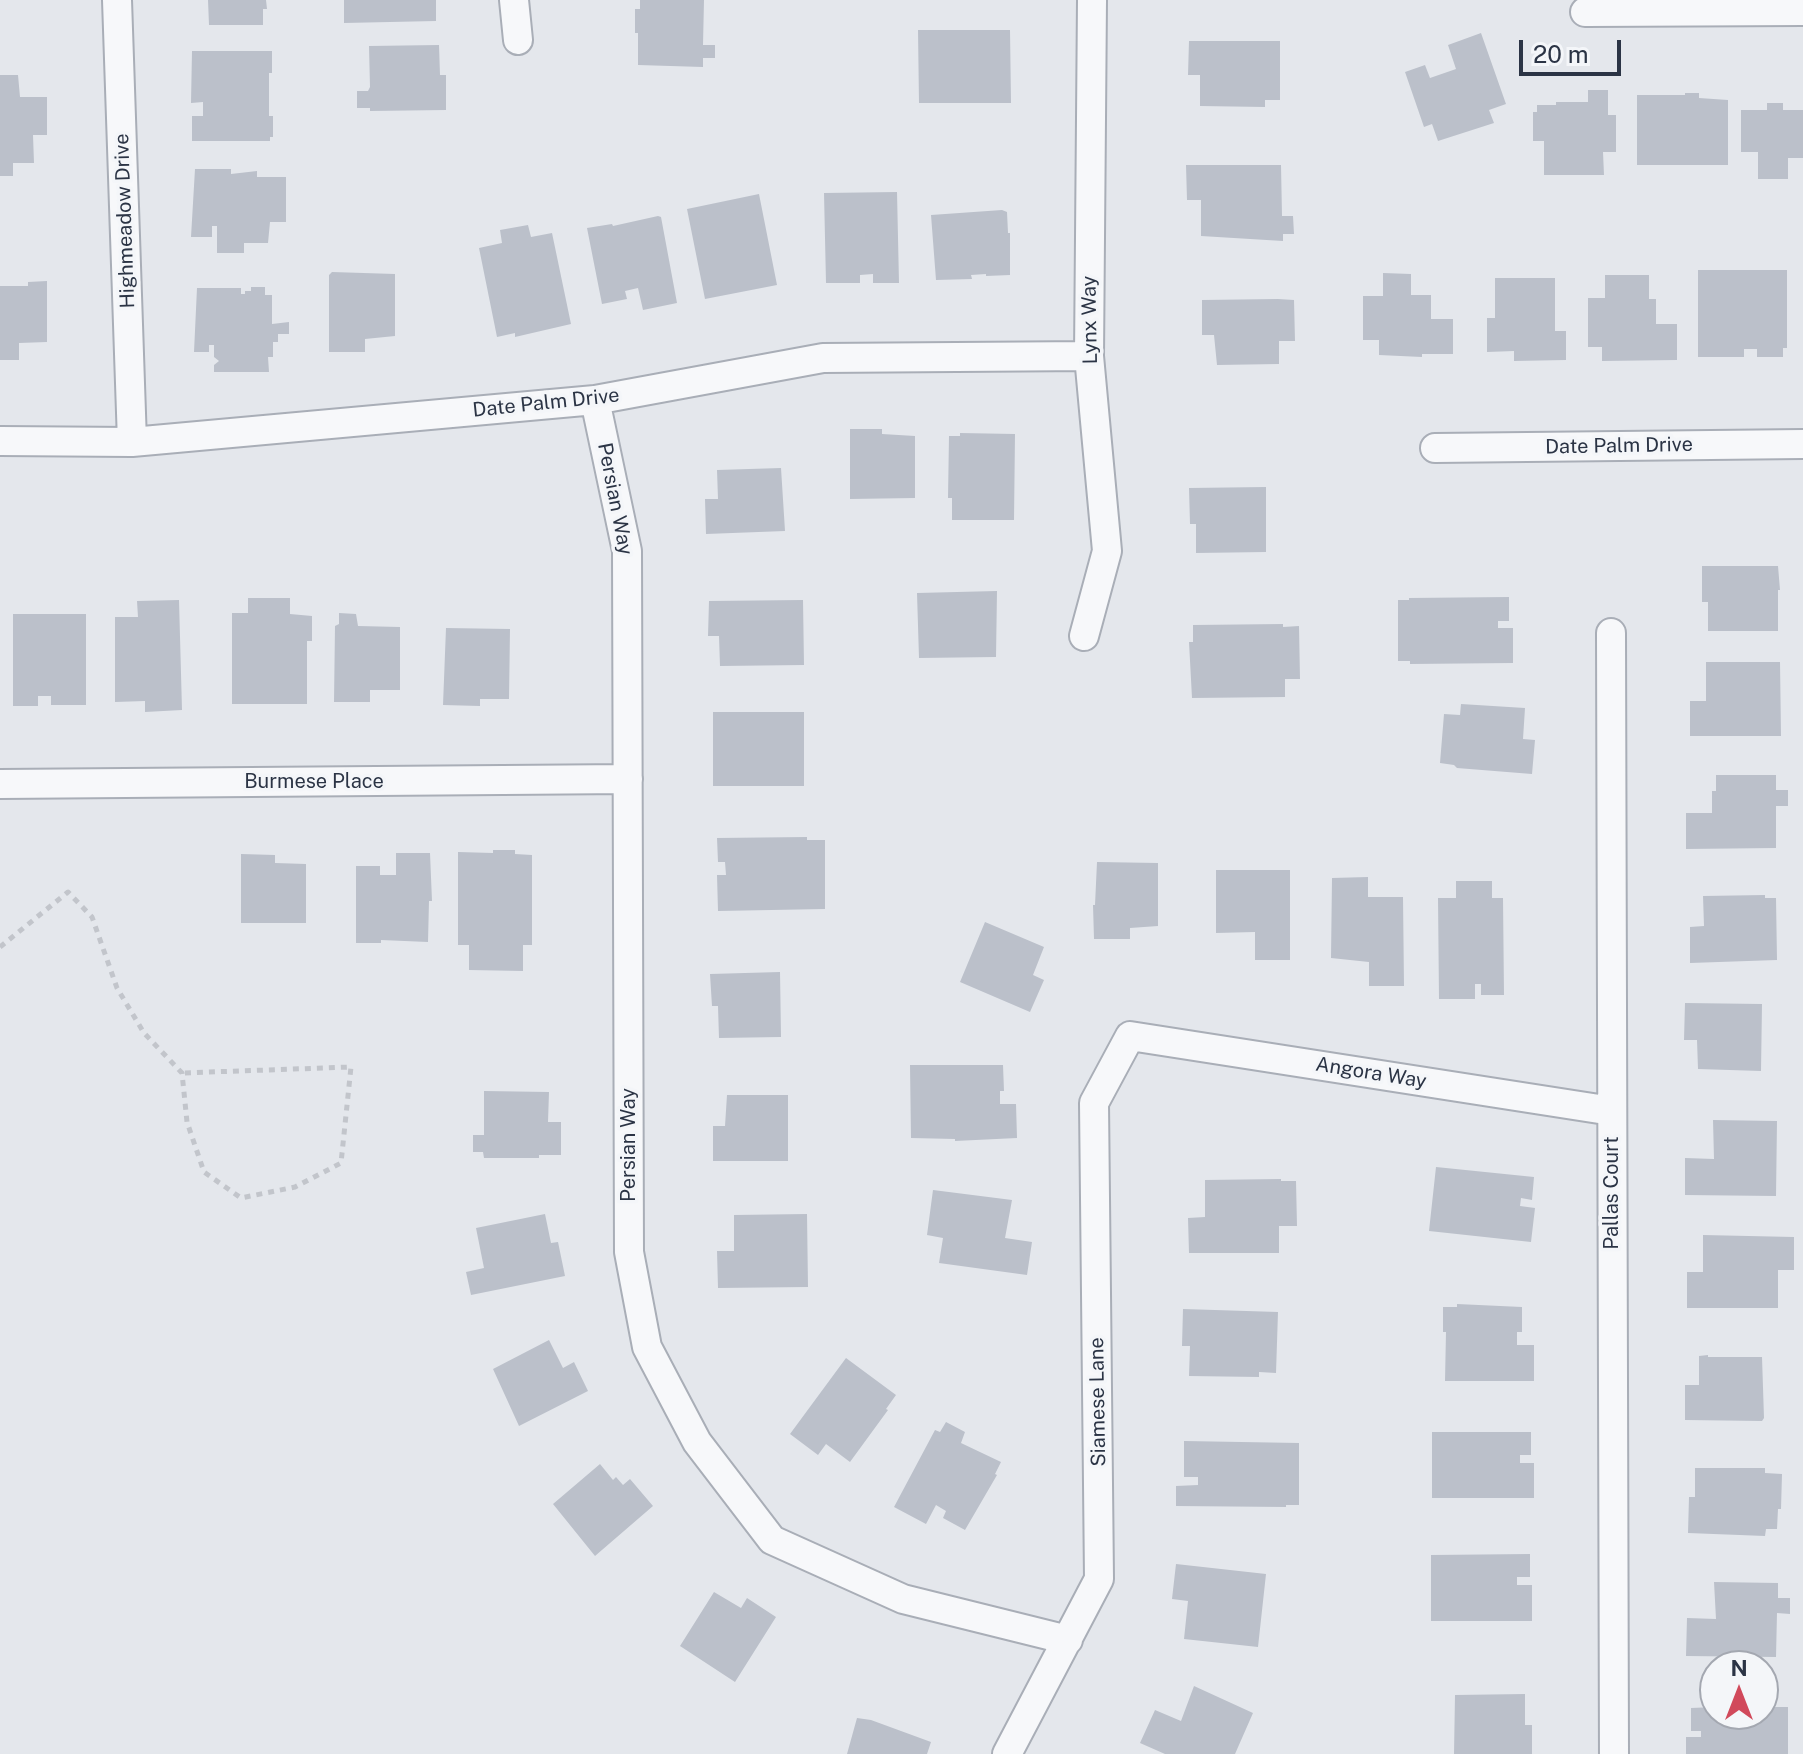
<!DOCTYPE html>
<style>
body{margin:0}
#map{position:relative;width:1803px;height:1754px;overflow:hidden;background:#e4e7ec;font-family:"Public Sans",sans-serif}
canvas{display:block}
.north{position:absolute;left:1699px;top:1650px;width:80px;height:80px;box-sizing:border-box;background:#f4f6f9;border:2px solid #a4a8b1;border-radius:50%;rotate:0deg;font-size:22px;font-weight:700;line-height:32px;text-align:center;color:#2b3445}
.north::after{content:'';display:block;margin:auto;width:28px;height:36px;background:#d1495b;clip-path:polygon(50% 0,100% 100%,50% 72%,0 100%)}
.scale{position:absolute;left:1519px;top:40px;width:102px;height:36px;box-sizing:border-box;border:4px solid #2b3445;border-top:0;padding-left:10px;font-size:24px;line-height:28px;white-space:nowrap;color:#2b3445;-webkit-text-stroke:6px #f4f6f9;paint-order:stroke}
</style>
<div id="map">
<canvas width="1803" height="1754"></canvas>
<div class="north">N</div>
<div class="scale">20 m</div>
</div>
<script>
const context = document.querySelector('canvas').getContext('2d');
context.lineJoin = 'round';
function paint(path, color) { context.fillStyle = color; context.fill(path, 'evenodd'); }
function strokePath(path, color, width, dash) { context.strokeStyle = color; context.lineWidth = width; context.lineCap = dash ? 'butt' : 'round'; context.setLineDash(dash || []); context.stroke(path); }
function write(font, color, halo, rows, align = 'center') {
  context.font = font + ' "Public Sans",sans-serif'; context.lineWidth = 7; context.setLineDash([]); context.textBaseline = 'middle'; context.strokeStyle = halo; context.fillStyle = color; for (const [text, x, y, turn = 0] of rows) {
    context.save(); context.translate(x, y); context.rotate((+turn || 0) * Math.PI / 180); context.textAlign = isNaN(turn) ? turn : align; if (halo) context.strokeText(text, 0, 0); context.fillText(text, 0, 0); context.restore();
  }
}
paint(new Path2D(`
 M208,0H266L267,9H263V25H209Z
 M344,0H436V21L344,23Z
 M640,0H704L703,45H715V58H703V67L638,65V33H635V9H640Z
 M918,30H1010L1011,103H919Z
 M1481,33L1506,104L1489,110L1494,123L1438,141L1432,124L1424,127L1405,72L1425,65L1430,78L1456,69L1448,45Z
 M1189,41H1280V100H1265V107L1200,106V75H1188Z
 M439,45L440,75H446V110L370,111V108H357V91H368L370,87L369,46Z
 M192,51H272V73H269V116H273V137H270V141H192V116H203V102L191,103Z
 M0,75H18L20,97H47V135H33L34,163H13V176H0Z
 M1588,90H1608V115H1616V152H1603L1604,175H1544V141H1533V112H1537V105H1556V102H1588Z
 M1685,93H1699V98L1728,100V165H1637V95H1685Z
 M1767,103H1783V110H1803V158H1788V179H1758V152H1741V110H1767Z
 M1186,165H1281L1282,216H1293L1294,234H1283V241L1201,236V200H1187Z
 M195,169H231V174L257,171V177H286V222H270L268,243H244V253H217V226H212V237H191Z
 M897,192L899,283H873V274L860,275V283H826L824,193Z
 M759,194L777,285L705,299L687,209Z
 M1002,210L1007,212L1008,233H1010V275L986,276V274L971,275L972,279L936,280L931,215Z
 M658,216L661,217L677,303L643,310L638,288L625,291L627,299L602,304L587,228L612,224L613,226Z
 M528,225L531,237L552,233L571,324L515,337V333L497,337L479,248L502,243L500,230Z
 M1698,270H1787V348H1783V357H1757V349H1744V357H1698Z
 M332,272L395,274V336L365,339V352H329V275Z
 M1383,273L1411,274V295H1431V319H1453V354H1422V357L1379,355V340H1363V296H1383Z
 M1605,275H1649V299H1656V324H1677V360L1602,361V347H1588V298H1605Z
 M1495,278H1555V331H1566V360L1514,361V351L1487,352V318H1495Z
 M47,281V342L19,343V360H0V286H28V282Z
 M251,287H265V295H272V324L289,322V334H278V342H273V357H268L269,372H214V365L219,361L214,357V345H209V352H194L197,288H241V294H245V291H251Z
 M1278,299L1294,300L1295,341H1279V364L1217,365L1214,335H1202V300Z
 M850,429H882V434L915,436V498L850,499Z
 M960,433L1015,434L1014,520H952V498H948L949,436H960Z
 M781,468L785,531L706,534L705,499H718L717,470Z
 M1266,487V552L1196,553V524H1190L1189,488Z
 M1702,566H1778L1780,590H1778V631H1708V602H1702Z
 M997,591L996,657L919,658L917,593Z
 M1509,597V621H1498V628H1513V663L1410,664V661H1398V600H1409V598Z
 M248,598H290V614L312,616V641H307V704H232V613H248Z
 M179,600L182,710L145,712V701L115,702V617H138L137,601Z
 M803,600L804,665L720,666L719,636H708L709,601Z
 M339,613L356,614L358,626L400,627V690H370V702H334L335,626L339,624Z
 M13,614H86V705H51V696H38V706H13Z
 M1283,624V627L1299,626L1300,679H1285V697L1192,698L1189,642H1193V625Z
 M446,628L510,629L509,699H480V706L443,705Z
 M1706,662H1780L1781,736H1690V701H1706Z
 M1461,704L1525,708L1523,739L1535,740L1532,774L1457,768L1454,765L1440,763L1444,714L1460,715Z
 M713,712H804V786H713Z
 M1716,775H1776V790H1788V806H1776V848L1686,849V813H1712V791H1716Z
 M807,837V840H825V909L718,911L717,875H726L725,862H718L717,838Z
 M493,850H515V854L532,855V945H523V971L469,970V945H458V852L493,853Z
 M396,853H430L432,901H429L428,942L381,940V943H356V866H380V875H396Z
 M241,854L275,855V863L306,864V923H241Z
 M1097,862L1158,863V926L1130,928V939H1094L1093,905H1095Z
 M1216,870H1290V960H1255V932L1216,933Z
 M1368,877V897H1403L1404,986H1369V962L1331,958L1332,878Z
 M1456,881H1492V898H1503L1504,995H1481V984H1475V999H1439L1438,898H1456Z
 M1765,895V898H1776L1777,960L1690,963V927L1704,926L1703,896Z
 M985,922L1044,947L1033,975L1044,980L1030,1012L960,982Z
 M780,972L781,1037L719,1038L718,1006H712L710,974Z
 M1685,1003L1762,1004L1761,1071L1698,1069L1697,1040H1684Z
 M910,1065H1003L1004,1091H1000V1104H1016L1017,1138L955,1141V1139L911,1138Z
 M484,1091L549,1092L548,1122H561V1155H539V1158H484L483,1152H473V1135H484Z
 M727,1095H788V1161H713V1126H725Z
 M1713,1120L1777,1121L1776,1196L1685,1195V1158L1714,1159Z
 M1436,1167L1534,1177L1532,1200L1521,1198L1520,1206L1535,1208L1531,1242L1429,1231Z
 M1281,1179V1181H1296L1297,1226H1279V1253H1189L1188,1218L1205,1217V1180Z
 M933,1190L1012,1200L1005,1238L1032,1242L1027,1275L939,1263L943,1238L927,1235Z
 M545,1214L551,1243L558,1242L565,1276L471,1295L466,1272L484,1268L476,1228Z
 M807,1214L808,1287L718,1288L717,1251H734V1215Z
 M1703,1235L1794,1237V1270H1778V1308H1687V1272H1703Z
 M1457,1304L1522,1307V1332H1517V1345H1534V1381H1445L1446,1332H1443V1307H1457Z
 M1183,1309L1278,1312L1276,1373L1259,1372V1377L1189,1376L1190,1346H1182Z
 M549,1340L563,1368L574,1362L588,1391L519,1426L493,1369Z
 M1708,1355V1357H1762L1764,1418L1762,1421L1685,1420V1385H1699V1356Z
 M846,1358L896,1395L886,1409L888,1410L850,1462L826,1444L818,1455L790,1434Z
 M946,1422L965,1432L961,1443L1001,1462L995,1474L997,1475L965,1530L943,1518L946,1511L936,1505L926,1524L894,1507L935,1430L940,1432Z
 M1432,1432H1531V1455H1520V1463H1534V1498H1432Z
 M1184,1441L1299,1443V1505H1286V1507L1176,1506V1486L1198,1485V1477H1184Z
 M600,1464L613,1480L616,1477L623,1485L630,1479L653,1506L595,1556L553,1504Z
 M1695,1468H1765V1473L1782,1474L1781,1509H1778L1777,1529H1766L1765,1536L1688,1533L1689,1497H1695Z
 M1530,1554V1577H1517V1585H1532V1621H1431V1555Z
 M1176,1564L1266,1574L1258,1647L1184,1639L1188,1601L1172,1599Z
 M1714,1582L1778,1583V1598H1790V1614L1777,1613L1776,1657L1686,1656L1687,1618L1716,1619Z
 M714,1592L741,1608L747,1598L776,1617L735,1682L680,1646Z
 M1194,1686L1253,1713L1235,1754H1165L1140,1743L1155,1710L1181,1721Z
 M1525,1694V1725H1532V1754H1454L1455,1695Z
 M1715,1707V1714H1763V1707H1788V1754H1686V1737H1701V1731H1691V1708Z
 M857,1718L871,1720L931,1742L927,1754H847Z`), '#bbc0ca');
const street = new Path2D(`
 M117,0L132,442
 M514,0L518,40
 M1585,12L1803,11
 M595,400L627,551L629,1252L647,1347L697,1442L772,1540L903,1599L1068,1640
 M0,441L132,442L595,400L823,358L1089,356
 M1435,448L1803,444
 M1611,633L1614,1754
 M1084,636L1107,551L1089,356L1092,0
 M0,784L628,779
 M1007,1754L1099,1579L1094,1103L1130,1036L1612,1111`);
strokePath(street, '#a9aeb7', 32);
strokePath(new Path2D(`
 M0,947L68,892L92,917L117,988L144,1033L182,1073L187,1122L204,1172L241,1198L295,1187L341,1163L351,1067L182,1073`), '#c2c5cb', 5, [6, 6]);
strokePath(street, '#f7f8fa', 28);
write('20px', '#2b3445', '#f4f6f9', [
 ["Highmeadow Drive",125,221,-92],
 ["Lynx Way",1090,320,-91],
 ["Date Palm Drive",546,403,-6],
 ["Date Palm Drive",1619,446,-1],
 ["Persian Way",615,499,79],
 ["Burmese Place",314,782],
 ["Angora Way",1371,1073,9],
 ["Persian Way",629,1145,-90],
 ["Pallas Court",1612,1193,-90],
 ["Siamese Lane",1098,1402,-91]
]);
</script>
